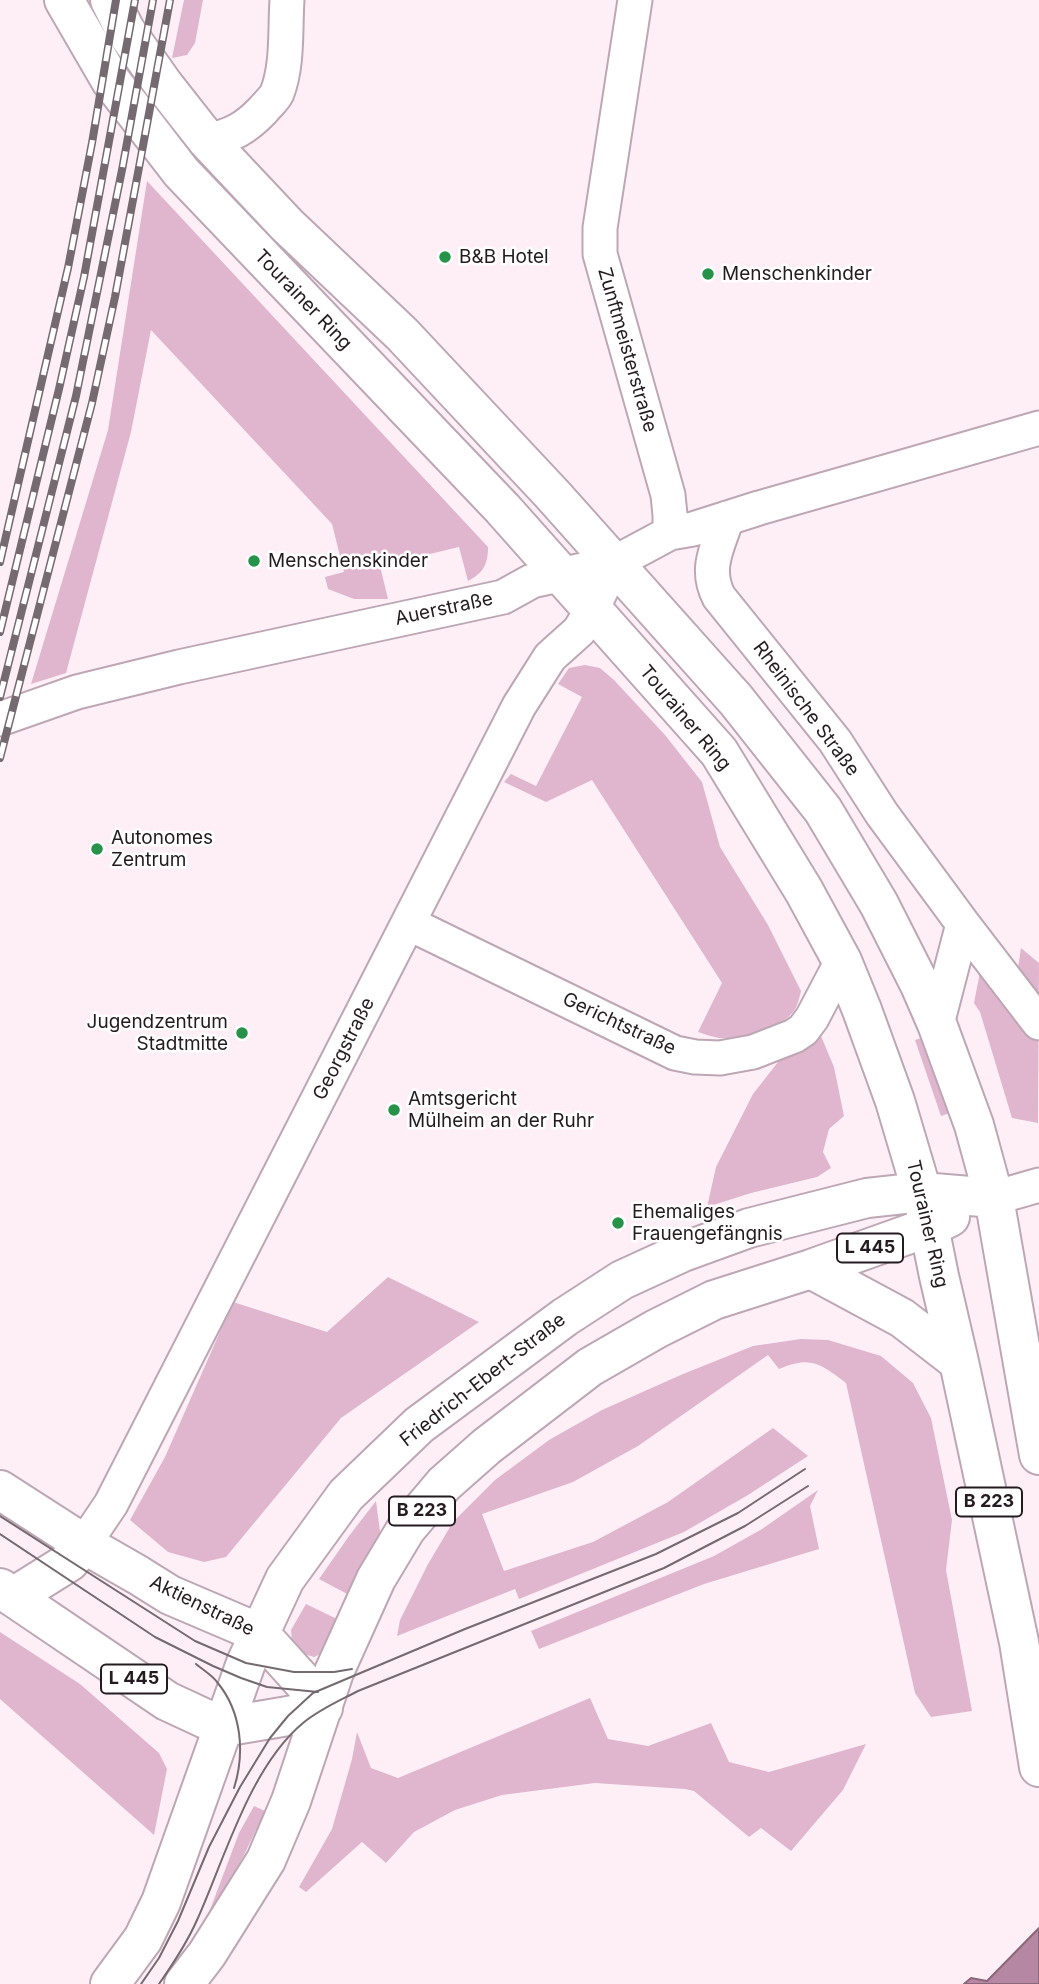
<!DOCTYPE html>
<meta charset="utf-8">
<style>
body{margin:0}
canvas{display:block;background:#feeff7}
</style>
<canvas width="1039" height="1984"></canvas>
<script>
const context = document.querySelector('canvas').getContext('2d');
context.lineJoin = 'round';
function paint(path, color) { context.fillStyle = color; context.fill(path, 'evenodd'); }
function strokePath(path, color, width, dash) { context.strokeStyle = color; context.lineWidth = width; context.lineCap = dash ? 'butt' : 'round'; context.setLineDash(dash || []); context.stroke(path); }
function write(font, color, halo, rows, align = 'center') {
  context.font = font + ' Inter,sans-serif'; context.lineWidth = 5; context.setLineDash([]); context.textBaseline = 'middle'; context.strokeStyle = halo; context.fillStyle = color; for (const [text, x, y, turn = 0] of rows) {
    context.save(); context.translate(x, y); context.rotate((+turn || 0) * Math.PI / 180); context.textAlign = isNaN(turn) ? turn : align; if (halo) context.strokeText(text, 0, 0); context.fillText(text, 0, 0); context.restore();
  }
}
paint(new Path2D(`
 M184,0H203L195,43L187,55L172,58Z
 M147,181L488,547C488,565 483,573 468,581L459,547L380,566L388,599H354L328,589L325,577L344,572L332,524L151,330L131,432L66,673L31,684L108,430Z
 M585,665L600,668L614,680L665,735L702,782L720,847L768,925L801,991C799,998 798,1006 793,1012C781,1028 739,1040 720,1038C712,1037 705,1034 698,1032L722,983L592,780L546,802L504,782L511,774L536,786L582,697L558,684L569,668Z
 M1021,948L1039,963L1038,1123L1012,1118L980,1012L974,1003L981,967L1018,968Z
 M818,1029L834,1067L844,1116L829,1129L823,1152L831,1168L817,1177L751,1193L707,1207L716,1167L753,1094L789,1048Z
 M927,1036L953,1112L941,1116L915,1040Z
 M388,1277L479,1322L341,1418L226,1557L204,1562L168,1552L130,1520L165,1457L233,1302L327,1332Z
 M801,1339L828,1340L881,1356L913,1383L931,1418L952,1520L946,1570L972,1711L931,1717L915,1693L846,1383C821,1364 811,1355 779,1369L768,1355L638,1446L573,1482L482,1514L504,1571L593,1542L668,1502L773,1428L808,1456L748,1495L684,1532L519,1599L515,1589L397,1636L400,1620L428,1564L453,1522L495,1480L549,1440L602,1410L683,1374L753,1346Z
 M818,1490L810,1506L819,1549L704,1584L539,1649L531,1631L714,1556L762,1529Z
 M376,1501L381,1539L351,1596L319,1579L349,1536Z
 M306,1604L339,1620L325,1652L314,1657L301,1653L292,1642L291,1630Z
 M0,1632L80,1684L159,1753L167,1769L154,1835L0,1699Z
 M590,1698L608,1739L648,1746L711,1723L729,1762L769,1772L866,1744L843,1790L791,1851L761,1828L749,1837L694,1791L685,1789L595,1783L502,1795L455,1810L414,1832L386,1863L362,1842L306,1892L299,1887L332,1829L352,1759L357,1732L371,1768L398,1778Z
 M254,1806L265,1811L244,1855L205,1923L239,1833Z`), '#e0b5ce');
const water = new Path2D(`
 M1039,1928V1984H964L971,1978L987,1981Z`);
paint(water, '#b587a2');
strokePath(water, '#8a677b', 2);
const minor = new Path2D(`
 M635,0L600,228V254L668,495L670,515V533
 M207,140C231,137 247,127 263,110C268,104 274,99 277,93C288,65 285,29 287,0
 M727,518C718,547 704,568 719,597L835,741L882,814L963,924L1039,1023
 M0,719L77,692L179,667L503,597L532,581L614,563L670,533L693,529L759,508L1039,428
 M408,923L675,1053L695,1057L720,1058L753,1052L794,1036L803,1030L812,1018L842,961
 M937,1024L963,924
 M994,1198L1039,1185
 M84,1544L111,1504L519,706L550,657L579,631L592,610L614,563`);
const major = new Path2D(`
 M64,0L111,81L181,172L502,508L719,752L804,891L842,961L862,1010L895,1101L922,1192L939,1276L959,1362L1019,1642L1039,1767
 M110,0L125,30L163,84L207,140L287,225L402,334L552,494L736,700L823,810L879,904L920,985L937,1024L974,1125L994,1198L1039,1455
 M811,1269L902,1318L959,1362
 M0,1490L84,1544L138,1575L170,1595L259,1633L313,1693L323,1708
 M0,1588L167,1701L223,1727L288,1716L323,1708
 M13,1597L69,1562L84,1544
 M110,1984L143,1939L161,1902L246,1663L285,1579L346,1495L419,1425L565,1317L622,1280L683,1252L749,1228L867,1198L922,1192L994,1198
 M184,1984L207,1954L266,1860L291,1801L334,1672L376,1579L406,1529L444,1484L487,1446L590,1367L656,1329L714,1300L811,1269L929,1227L950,1217`);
strokePath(minor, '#bea7b4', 37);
strokePath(major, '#bea7b4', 42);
strokePath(minor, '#fff', 33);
strokePath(major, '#fff', 38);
strokePath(new Path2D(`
 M0,1516L195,1641L246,1663L294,1672H334L352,1669
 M0,1534L155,1637L213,1666L241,1678L267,1687L318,1692
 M196,1664C203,1670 212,1675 217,1682C242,1712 245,1753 234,1788
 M141,1984L159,1958L178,1921L209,1847L240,1787L270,1738L288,1716L313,1693L465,1629L656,1554L738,1513L805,1469
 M159,1984C173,1964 187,1943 197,1920C225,1858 250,1767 303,1723C320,1709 339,1701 358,1691L664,1568L745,1526L808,1486`), '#756a70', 2);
const rail = new Path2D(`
 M0,562L68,268L92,143L116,0
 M0,632L59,389L84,277L135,0
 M0,697L76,396L122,170L153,0
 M0,758L92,403L115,297L170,0`);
strokePath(rail, '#756a70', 8);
strokePath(rail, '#fff', 5, [16]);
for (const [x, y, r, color] of [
 [445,257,7,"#26924a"],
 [708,274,7,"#26924a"],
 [254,561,7,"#26924a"],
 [97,849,7,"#26924a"],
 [242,1033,7,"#26924a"],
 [394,1110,7,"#26924a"],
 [618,1223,7,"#26924a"]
]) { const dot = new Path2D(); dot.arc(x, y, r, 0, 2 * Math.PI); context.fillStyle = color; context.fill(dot); strokePath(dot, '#fff', 2.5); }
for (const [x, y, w] of [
 [870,1248,66],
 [989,1502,66],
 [422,1511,66],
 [134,1679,66]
]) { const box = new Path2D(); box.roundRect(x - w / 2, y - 14.5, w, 29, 5); context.fillStyle = '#fff'; context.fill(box); strokePath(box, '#241b20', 2); }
write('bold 18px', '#241b20', null, [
 ["L 445",870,1248],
 ["B 223",989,1502],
 ["B 223",422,1511],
 ["L 445",134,1679]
]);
write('19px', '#241b20', '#fff', [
 ["B&B Hotel",459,257],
 ["Menschenkinder",722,274],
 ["Menschenskinder",268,561],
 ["Autonomes",111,838],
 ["Zentrum",111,860],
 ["Jugendzentrum",228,1022,"right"],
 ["Stadtmitte",228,1044,"right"],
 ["Amtsgericht",408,1099],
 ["Mülheim an der Ruhr",408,1121],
 ["Ehemaliges",632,1212],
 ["Frauengefängnis",632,1234]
], 'left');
write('19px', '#241b20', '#fff', [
 ["Tourainer Ring",303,300,46],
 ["Zunftmeisterstraße",627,350,74],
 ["Auerstraße",444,609,-12],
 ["Rheinische Straße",806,709,53],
 ["Tourainer Ring",685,718,50],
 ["Gerichtstraße",619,1024,25],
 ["Georgstraße",344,1049,-63],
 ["Tourainer Ring",927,1224,77],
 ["Friedrich-Ebert-Straße",483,1380,-38],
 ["Aktienstraße",202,1606,26]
]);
</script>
